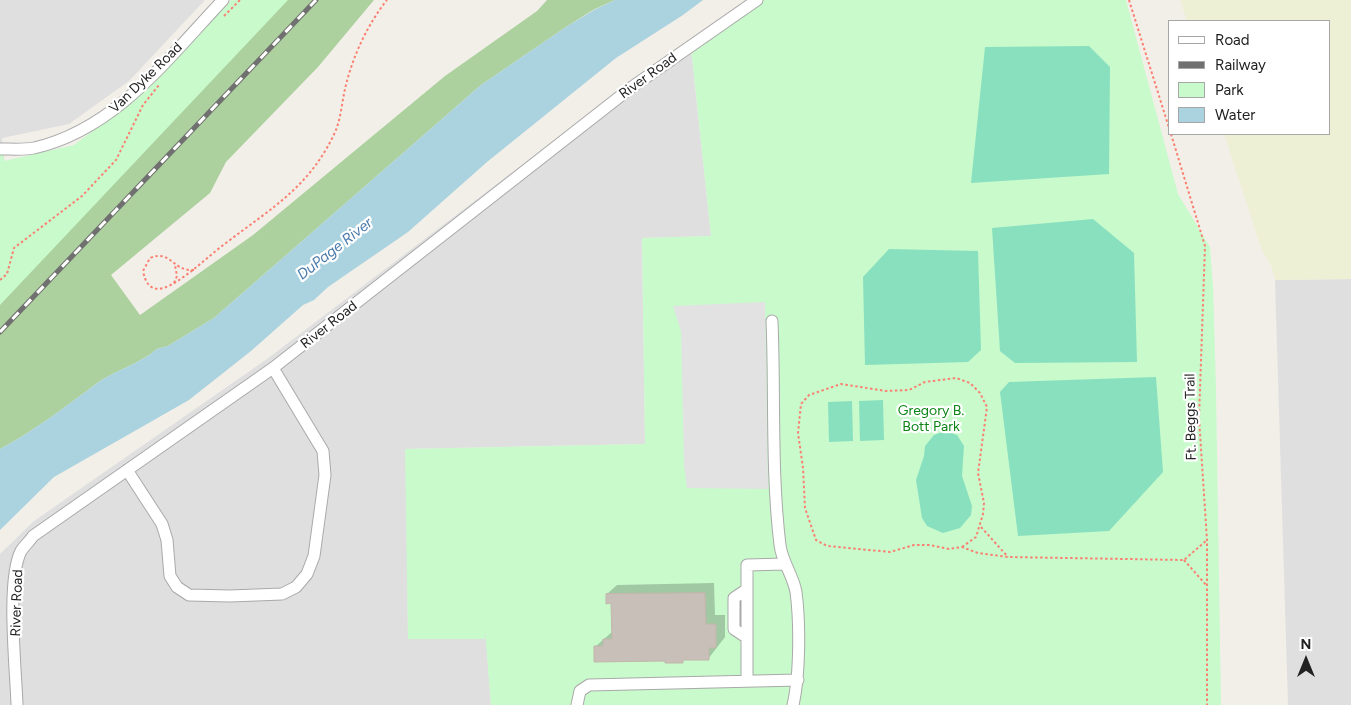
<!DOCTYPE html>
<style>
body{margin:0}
#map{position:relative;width:1351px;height:705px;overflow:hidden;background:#f2efe9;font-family:Figtree,sans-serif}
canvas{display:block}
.legend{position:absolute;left:1168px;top:20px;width:162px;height:115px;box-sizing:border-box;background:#fff;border:1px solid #a7a7a7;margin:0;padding:6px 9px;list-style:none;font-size:15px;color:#222}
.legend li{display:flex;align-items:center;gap:10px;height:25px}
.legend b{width:25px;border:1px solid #a7a7a7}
.north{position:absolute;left:1281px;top:635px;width:50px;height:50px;-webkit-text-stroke:4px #fff;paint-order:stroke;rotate:0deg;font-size:14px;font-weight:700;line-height:20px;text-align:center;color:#222}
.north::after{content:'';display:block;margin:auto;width:18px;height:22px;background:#222;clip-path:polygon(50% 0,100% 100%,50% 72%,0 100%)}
</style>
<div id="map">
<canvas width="1351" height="705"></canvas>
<ul class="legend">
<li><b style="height:6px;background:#fff"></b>Road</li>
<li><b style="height:6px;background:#707070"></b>Railway</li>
<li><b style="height:14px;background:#c8facc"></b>Park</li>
<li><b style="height:14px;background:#aad3df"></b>Water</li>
</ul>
<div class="north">N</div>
</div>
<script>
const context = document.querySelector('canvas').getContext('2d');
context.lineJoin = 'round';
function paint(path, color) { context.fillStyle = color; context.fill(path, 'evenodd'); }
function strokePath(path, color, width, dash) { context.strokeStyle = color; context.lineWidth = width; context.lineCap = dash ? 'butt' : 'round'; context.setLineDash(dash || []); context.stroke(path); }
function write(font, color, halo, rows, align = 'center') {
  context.font = font + ' Figtree,sans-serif'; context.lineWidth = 4.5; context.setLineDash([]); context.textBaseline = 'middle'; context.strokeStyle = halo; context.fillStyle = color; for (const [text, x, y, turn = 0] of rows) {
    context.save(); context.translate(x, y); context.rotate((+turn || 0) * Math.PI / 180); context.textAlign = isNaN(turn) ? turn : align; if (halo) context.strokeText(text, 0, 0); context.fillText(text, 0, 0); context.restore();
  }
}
paint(new Path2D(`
 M0,0H205L129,81L69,124L2,138L3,153L0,154Z
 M691,48L711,236L642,238L645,444L406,449L408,639L485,638V621L491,705H0V554L34,521L267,359L665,56Z
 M1351,279V705H1288L1275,280Z`), '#e0dfdf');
paint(new Path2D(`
 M1180,0H1351V279L1275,280L1271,265L1262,251L1224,134H1330V21H1187Z`), '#eef0d5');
paint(new Path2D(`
 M240,0H374L318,67L226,162L210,193L111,275L140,315L253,235L445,76L537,11L547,0H615L593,10L566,27L481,85L214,318L168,346L157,349C140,364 115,370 96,384C65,407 34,431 0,449V154L3,153L9,217L5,247Z`), '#add19e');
paint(new Path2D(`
 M231,0H288L0,305V154L3,153L4,161L74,145L139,96Z
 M763,0H1126L1178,194L1210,247L1213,287L1216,389L1221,705H491L485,631V639H408L405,449L645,444L642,238L711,236L691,48Z`), '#c8facc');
paint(new Path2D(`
 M1089,46L1110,67L1109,174L971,183L985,47Z
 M1093,219L1134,253L1137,362L1015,363L1000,351L992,228Z
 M889,249L978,251L981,350L968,362L865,365L863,277Z
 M1156,377L1163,472L1109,531L1018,536L1000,392L1009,382Z
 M883,400L884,440L860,441L859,401Z
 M852,401L853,441L829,442L828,402Z
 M945,431L957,435L964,446L962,476L972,506L971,515L960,528L943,533L927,526L922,518L916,480L924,456L925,446L934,435Z`), '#88e0be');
paint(new Path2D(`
 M765,302L768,489L687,488L684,465L681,331L673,306Z`), '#e2e2e2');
paint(new Path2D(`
 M615,0H703L683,15L616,58L487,162L408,232L328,287L314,300L303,305L251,351L189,400L54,477L0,530V449C34,431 65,407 96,384C115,370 140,364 157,349L168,346L214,318L481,85L566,27L594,10Z`), '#aad3df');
paint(new Path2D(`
 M714,583L715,615H725V637L708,659H685L682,662L595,647L613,631L612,602L607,594L617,585Z`), '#0003');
const building = new Path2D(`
 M705,593L706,624H716V648H709V660H683V663H665V661L594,662V646H603V639H612L611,603L606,604V594Z`);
paint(building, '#c7bfb8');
strokePath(building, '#c4b6ab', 1);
const minor = new Path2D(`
 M0,149C11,149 24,150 34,148C116,129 168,58 223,0
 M772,321C775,395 771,471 780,545C782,562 793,575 796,592C800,622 800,675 793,705
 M127,470L162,524L167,540L170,576L177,587L189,595L230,596L282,594L296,587L307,574L314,556L325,475L323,451L273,368
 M746,637L734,629V598L746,590
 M747,681V565L785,564
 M17,705C16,670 6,580 21,551C24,546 30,541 33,536L273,368L632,87L757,0
 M577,705L580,691L589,685L798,680`);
strokePath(minor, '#a9a9a9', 13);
strokePath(new Path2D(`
 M1129,0L1170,131
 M224,16L240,0
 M1171,134L1205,246L1199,418L1207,540V705
 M194,270C173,272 171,249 150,258L143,271C148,297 165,290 182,278C198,267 211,254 226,243C273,207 311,186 336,130C341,117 342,102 345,89C352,58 367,25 387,0
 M0,280L7,274L14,248L82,196L116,160L143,105L159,85
 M174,283L177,276L175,265
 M981,527L1008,557
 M962,547L976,537L983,514L984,503L978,473L987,407L980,393L970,383L956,378L925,382L909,390L886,391L841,384L809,395L801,404L798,433L803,468L805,508L816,540L827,546L890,552L914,545H930L949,549L962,547L978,553L1008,557L1184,560L1207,540
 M1184,560L1207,586`), '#fa8072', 2, [2.5, 2.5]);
strokePath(minor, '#fff', 11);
const rail = new Path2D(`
 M0,332L316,0`);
strokePath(rail, '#707070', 5);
strokePath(rail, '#fff', 3, [9]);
write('14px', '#222', '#fff', [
 ["River Road",648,76,-36],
 ["Van Dyke Road",146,78,-44],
 ["River Road",329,325,-38],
 ["Ft. Beggs Trail",1191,417,-91],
 ["River Road",17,603,-88]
]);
write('14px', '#0c8416', '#fff', [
 ["Gregory B.",931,411],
 ["Bott Park",931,427]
]);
write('italic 15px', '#4a7aab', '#fff', [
 ["DuPage River",335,249,-38]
]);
</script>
